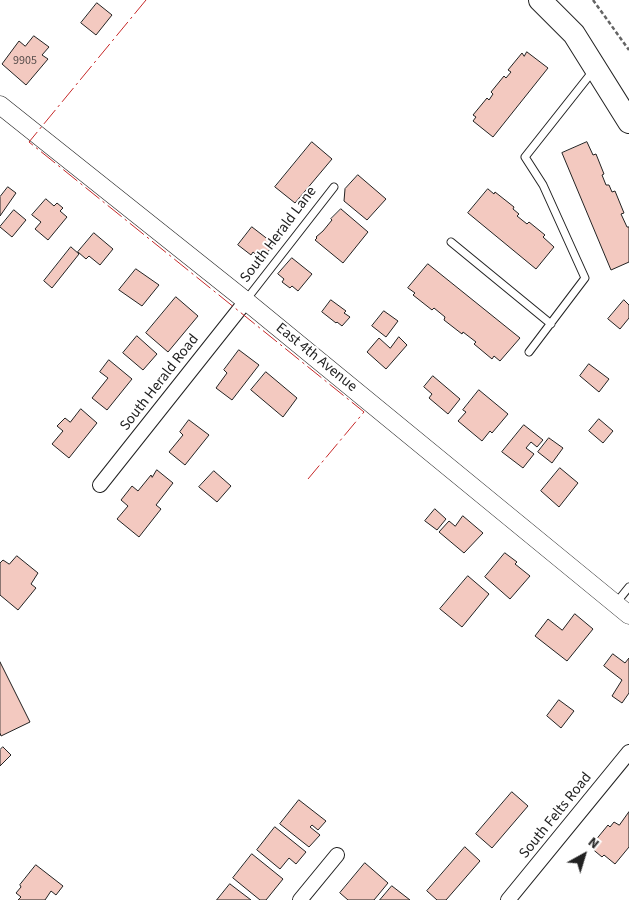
<!DOCTYPE html>
<style>
body{margin:0}
#map{position:relative;width:629px;height:900px;overflow:hidden;background:#fff;font-family:"Source Sans 3",sans-serif}
canvas{display:block}
.north{position:absolute;left:559px;top:830px;width:50px;height:50px;-webkit-text-stroke:4px #fff;paint-order:stroke;rotate:39deg;font-size:14px;font-weight:700;line-height:20px;text-align:center;color:#222}
.north::after{content:'';display:block;margin:auto;width:18px;height:22px;background:#222;clip-path:polygon(50% 0,100% 100%,50% 72%,0 100%)}
</style>
<div id="map">
<canvas width="629" height="900"></canvas>
<div class="north">N</div>
</div>
<script>
const context = document.querySelector('canvas').getContext('2d');
context.lineJoin = 'round';
function paint(path, color) { context.fillStyle = color; context.fill(path, 'evenodd'); }
function strokePath(path, color, width, dash) { context.strokeStyle = color; context.lineWidth = width; context.lineCap = dash ? 'butt' : 'round'; context.setLineDash(dash || []); context.stroke(path); }
function write(font, color, halo, rows, align = 'center') {
  context.font = font + ' "Source Sans 3",sans-serif'; context.lineWidth = 4; context.setLineDash([]); context.textBaseline = 'middle'; context.strokeStyle = halo; context.fillStyle = color; for (const [text, x, y, turn = 0] of rows) {
    context.save(); context.translate(x, y); context.rotate((+turn || 0) * Math.PI / 180); context.textAlign = isNaN(turn) ? turn : align; if (halo) context.strokeText(text, 0, 0); context.fillText(text, 0, 0); context.restore();
  }
}
const building = new Path2D(`
 M97,3L112,15L96,35L81,23Z
 M34,36L49,47L42,55L48,59L26,85L2,64L19,41L25,46Z
 M527,52L548,68L493,137L473,121L476,117L473,115L487,98L489,100L493,94L491,92L504,76L506,78L511,72L508,70L522,53L524,56Z
 M312,142L332,159L295,203L275,187Z
 M587,142L593,155L596,154L604,174L602,175L606,185H609L612,192L615,191L624,213L621,214L627,227H629V262L611,270L562,153Z
 M358,175L386,199L367,220L344,201L345,189Z
 M8,187L16,193L0,216V197Z
 M488,189L494,194L495,192L514,207L513,209L519,214L517,216L527,224L529,222L545,235L543,237L554,247L536,269L468,213Z
 M46,199L54,206L57,203L63,208L60,211L67,217L48,240L35,229L41,222L32,215Z
 M341,209L368,232L343,263L315,240L317,238L316,237L323,231L332,220L331,219Z
 M14,210L26,220L12,237L0,227Z
 M252,227L274,244L262,259L253,252L251,255L238,245Z
 M94,233L113,249L100,265L89,256L86,259L78,252Z
 M71,247L79,254L52,288L44,281Z
 M292,258L312,274L298,291L292,286L290,288L282,282L284,279L278,274Z
 M428,264L520,338L500,361L494,356L492,359L474,344L476,342L463,332L462,334L444,320L445,317L434,308L432,310L413,295L415,293L408,288Z
 M136,269L159,285L142,306L119,290Z
 M176,297L198,316L168,352L146,333Z
 M331,300L346,311L344,313L350,317L342,326L337,322L336,323L322,312Z
 M624,300L629,305V318L620,329L608,319Z
 M384,311L398,321L386,337L372,326Z
 M137,336L157,354L143,370L123,353Z
 M399,337L407,345L386,369L367,352L379,338L390,348Z
 M239,350L259,365L232,400L216,388L227,373L224,370Z
 M109,360L132,379L107,410L92,398L108,378L100,372Z
 M589,364L609,379L599,392L580,376Z
 M266,372L297,398L283,417L251,390Z
 M433,376L460,399L448,414L429,398L432,394L424,387Z
 M479,390L508,414L492,433L490,431L482,441L458,421L466,412L463,410Z
 M81,409L97,423L69,458L52,444L63,431L57,426L65,418L70,422Z
 M599,419L613,431L603,443L589,431Z
 M189,420L209,435L185,465L169,452L183,435L180,432Z
 M524,425L543,440L537,447L531,442L526,448L534,454L523,468L502,452Z
 M549,438L563,448L552,463L538,452Z
 M560,468L578,483L559,507L541,491Z
 M157,470L173,483L156,505L161,509L139,537L117,519L128,506L121,500L132,486L138,491L151,475L152,477Z
 M214,471L231,486L217,502L199,487Z
 M435,509L446,519L437,530L425,521Z
 M463,516L483,533L464,553L439,532L449,521L455,526Z
 M505,553L517,562L515,564L530,576L510,599L485,577Z
 M17,556L38,573L31,584L36,588L18,610L0,595V563L3,560L9,564Z
 M468,576L489,594L462,627L440,609Z
 M575,614L593,629L567,661L535,636L548,619L562,630Z
 M613,654L625,663L629,658V693L622,703L612,696L622,680L604,666Z
 M0,662L30,722L1,736L0,733Z
 M559,700L574,711L561,728L547,716Z
 M3,747L11,755L0,766V750Z
 M512,792L528,806L492,848L476,834Z
 M299,800L326,821L318,830L312,825L310,827L320,835L309,847L280,824Z
 M629,812V847L615,864L604,855L602,857L590,847L608,825L610,827L614,822L619,825Z
 M275,827L306,852L296,864L289,858L280,869L257,850Z
 M465,847L480,861L446,900H437L427,891Z
 M252,854L283,879L266,900H260L233,878Z
 M365,863L388,883L374,900H348L340,893Z
 M36,865L63,886L56,895L51,891L45,900H18L21,897L16,893L21,887L20,885Z
 M230,884L251,900H217Z
 M392,886L410,900H380Z`);
paint(building, '#f3c9c0');
strokePath(building, '#222', 1);
const service = new Path2D(`
 M451,242L551,324
 M246,300L334,187
 M529,352L585,278L543,185L525,157L593,71
 M616,603L629,587`);
const minor = new Path2D(`
 M100,485L246,301
 M300,900L337,855
 M508,900L629,752`);
const tertiary = new Path2D(`
 M0,105L246,301L629,615`);
const primary = new Path2D(`
 M540,0L574,34L629,122`);
strokePath(service, '#222', 9);
strokePath(minor, '#222', 16);
strokePath(tertiary, '#222', 19);
strokePath(primary, '#222', 24);
strokePath(new Path2D(`
 M593,0L629,50`), '#646464', 2.5, [4, 2.5]);
strokePath(service, '#fff', 7);
strokePath(minor, '#fff', 14);
strokePath(tertiary, '#fff', 18);
strokePath(primary, '#fff', 22);
strokePath(new Path2D(`
 M146,0L29,142L364,412L308,479`), '#c62828', 1, [18, 4, 2.5, 4]);
write('12px', '#564c4a', null, [
 ["9905",25,61]
]);
write('15px', '#222', '#fff', [
 ["South Herald Lane",279,235,-53],
 ["East 4th Avenue",316,358,39],
 ["South Herald Road",160,383,-52],
 ["South Felts Road",556,816,-51]
]);
</script>
